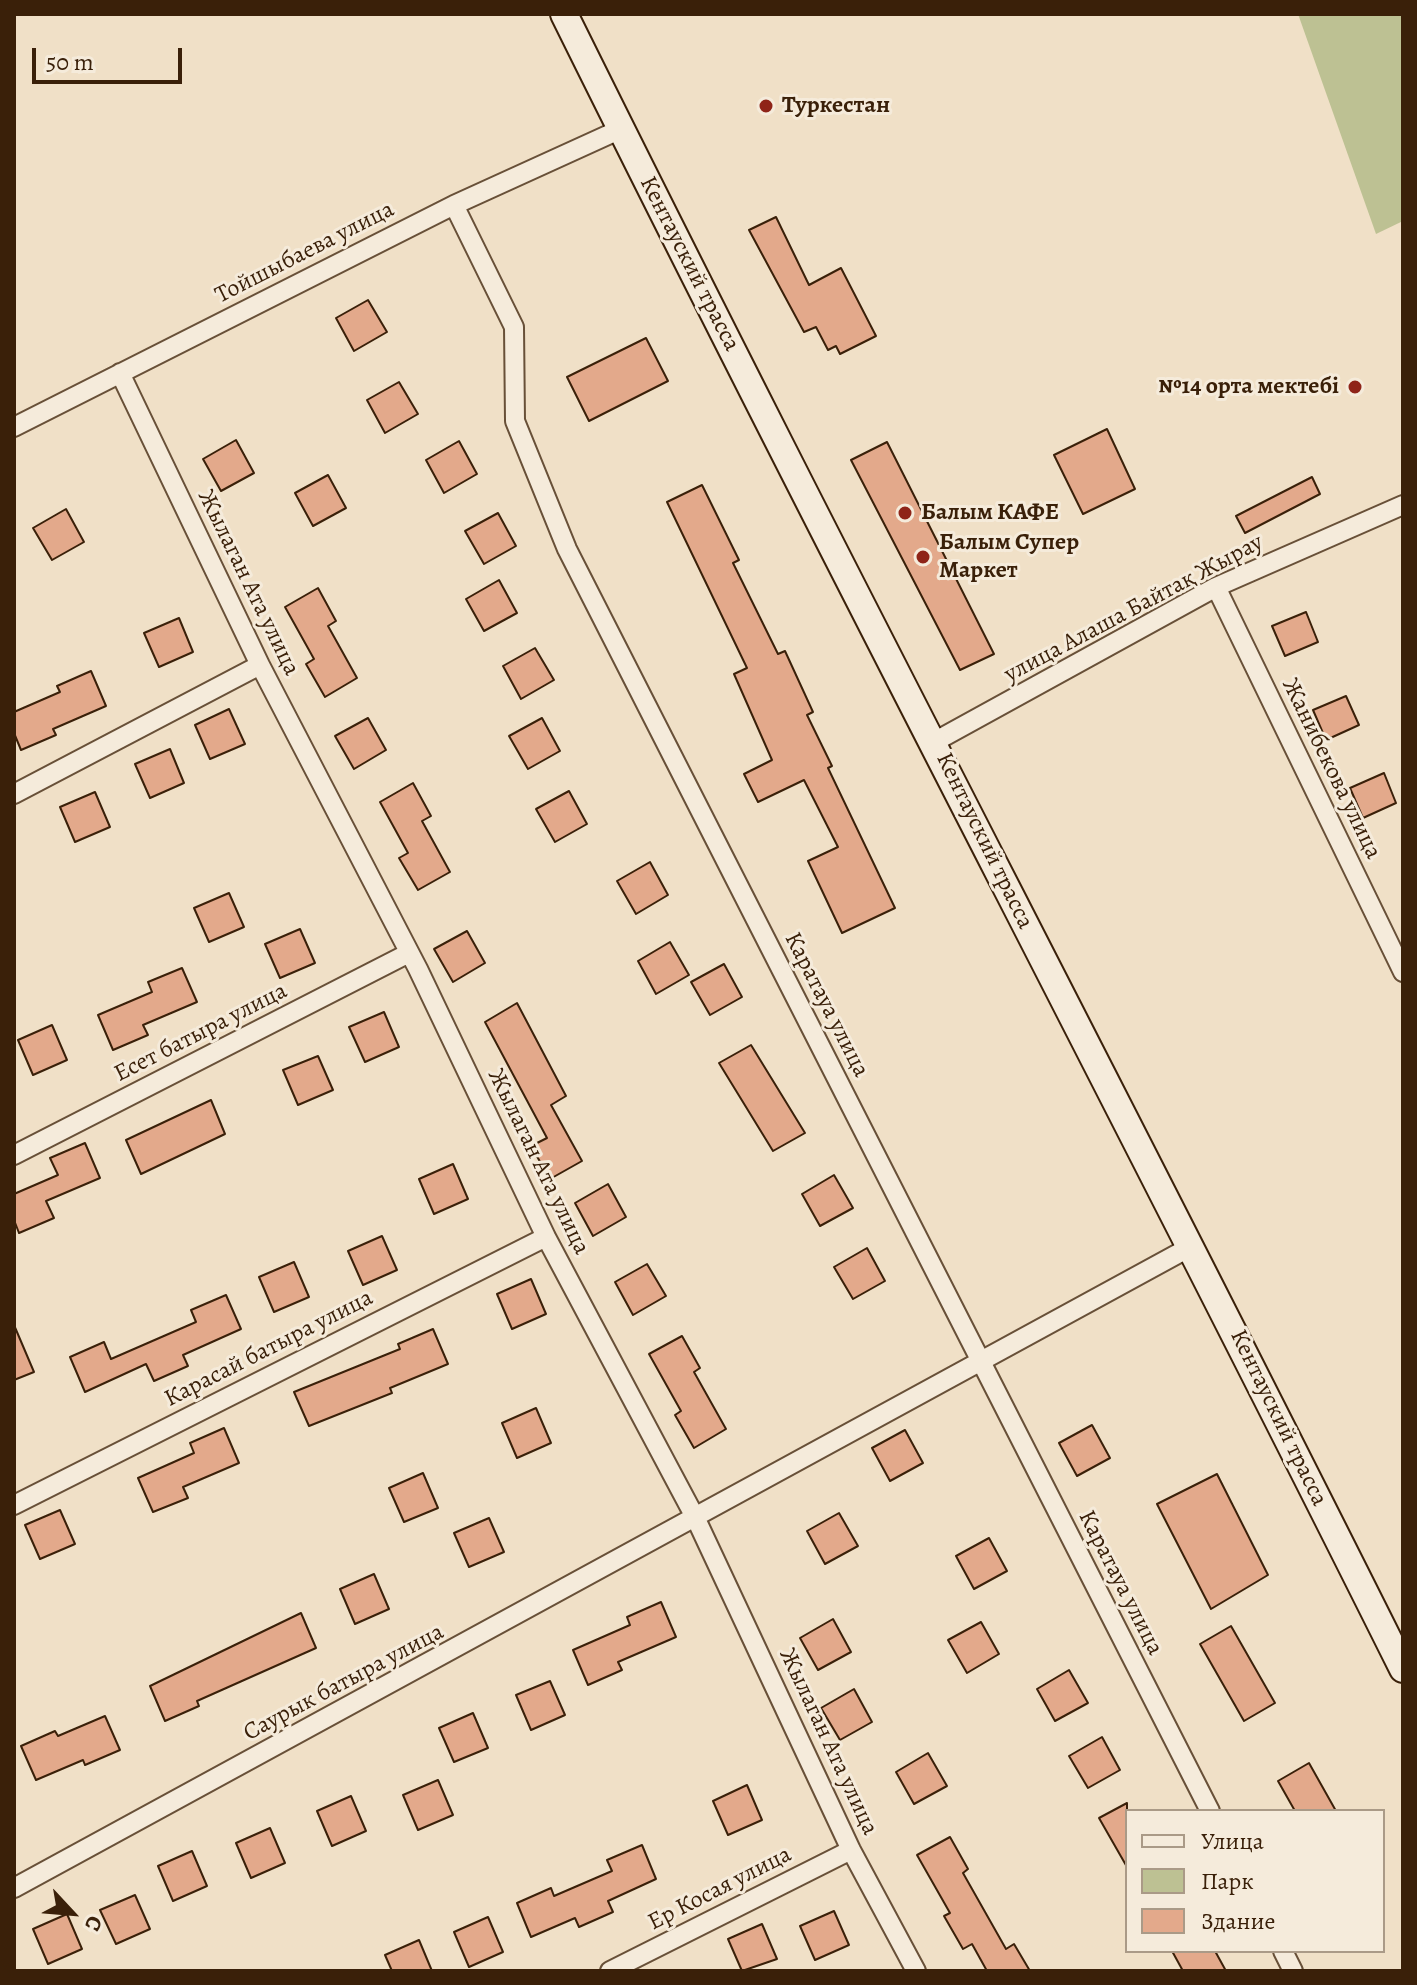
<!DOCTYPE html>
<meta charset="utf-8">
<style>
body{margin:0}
#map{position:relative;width:1417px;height:1985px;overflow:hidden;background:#f0e0c7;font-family:Alegreya,serif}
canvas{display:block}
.frame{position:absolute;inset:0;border:16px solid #3a2009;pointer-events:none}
.legend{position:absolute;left:1125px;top:1809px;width:260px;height:144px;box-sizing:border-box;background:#f5ebdb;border:2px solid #aa9a87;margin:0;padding:10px 14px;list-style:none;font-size:24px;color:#3a2009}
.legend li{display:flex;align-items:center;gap:16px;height:40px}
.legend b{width:40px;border:2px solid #aa9a87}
.north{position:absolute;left:32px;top:1873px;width:80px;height:80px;-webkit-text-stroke:6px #f5ebdb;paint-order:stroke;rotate:116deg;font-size:22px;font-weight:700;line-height:32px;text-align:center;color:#3a2009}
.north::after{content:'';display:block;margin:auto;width:28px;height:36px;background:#3a2009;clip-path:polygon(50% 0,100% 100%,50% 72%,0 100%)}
.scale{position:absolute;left:32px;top:48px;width:150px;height:36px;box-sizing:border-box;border:4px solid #3a2009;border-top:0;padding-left:10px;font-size:24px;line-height:28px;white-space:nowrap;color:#3a2009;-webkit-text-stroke:6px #f5ebdb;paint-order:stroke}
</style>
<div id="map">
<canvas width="1417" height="1985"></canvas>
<div class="frame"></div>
<ul class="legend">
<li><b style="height:10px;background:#f5ebdb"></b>Улица</li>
<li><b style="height:22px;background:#bdc193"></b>Парк</li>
<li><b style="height:22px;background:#e3a98b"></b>Здание</li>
</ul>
<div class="north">С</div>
<div class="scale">50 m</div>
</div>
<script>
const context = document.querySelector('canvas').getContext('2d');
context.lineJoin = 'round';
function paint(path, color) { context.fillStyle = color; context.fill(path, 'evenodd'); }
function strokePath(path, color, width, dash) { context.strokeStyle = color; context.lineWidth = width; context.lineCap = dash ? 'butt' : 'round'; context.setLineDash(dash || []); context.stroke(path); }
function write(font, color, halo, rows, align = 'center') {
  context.font = font + ' Alegreya,serif'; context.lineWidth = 6; context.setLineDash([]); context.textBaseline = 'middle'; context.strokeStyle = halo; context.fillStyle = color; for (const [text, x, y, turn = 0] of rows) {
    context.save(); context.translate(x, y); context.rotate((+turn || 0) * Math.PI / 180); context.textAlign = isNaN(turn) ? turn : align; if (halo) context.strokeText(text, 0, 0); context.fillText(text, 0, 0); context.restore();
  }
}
paint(new Path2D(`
 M1298,14H1403V221L1376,234Z`), '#bdc193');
const building = new Path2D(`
 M776,217L809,285L841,268L876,336L840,354L836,346L828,350L816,327L804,332L749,230Z
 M368,300L387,332L354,351L336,318Z
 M646,338L668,381L589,421L567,377Z
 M399,382L418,414L385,433L367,400Z
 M1107,429L1135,489L1083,514L1054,455Z
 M236,440L254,473L221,491L203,459Z
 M459,441L477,474L444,493L426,460Z
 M887,442L994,654L960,670L851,460Z
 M328,475L346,508L313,526L295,493Z
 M1312,477L1320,494L1245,533L1236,516Z
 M702,485L739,560L733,563L778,654L785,651L813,712L807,715L832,766L828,768L895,908L842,933L808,861L838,847L804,780L758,802L744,774L772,760L734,674L747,668L667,502Z
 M66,509L84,542L52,560L33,528Z
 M498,513L516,546L484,564L465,531Z
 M499,580L517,613L484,631L466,599Z
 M318,588L336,621L328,626L357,678L325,697L306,664L314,659L285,607Z
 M1306,612L1318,642L1285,656L1272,626Z
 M179,618L193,652L159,667L144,633Z
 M535,648L554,680L521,699L503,666Z
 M91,671L106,706L53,729L56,735L21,750L14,733V712L60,692L57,686Z
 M1346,696L1359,725L1326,740L1313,710Z
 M229,709L245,744L210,759L195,725Z
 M368,718L386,750L354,769L335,736Z
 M542,718L560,751L528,769L509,736Z
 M170,749L184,783L150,798L135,764Z
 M1384,773L1396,803L1363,818L1350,788Z
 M413,783L431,816L422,821L450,872L418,890L399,858L408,853L380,802Z
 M569,791L587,824L555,842L536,809Z
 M95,792L110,827L75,842L60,807Z
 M650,862L668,895L636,914L617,881Z
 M229,893L244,927L209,942L194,908Z
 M300,929L315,963L280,978L265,944Z
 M467,931L485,963L453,982L434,949Z
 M670,942L689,975L656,994L638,961Z
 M724,964L742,997L710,1015L691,982Z
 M182,968L197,1002L143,1025L148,1035L113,1050L98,1015L152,992L148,982Z
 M517,1003L566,1096L551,1105L582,1161L550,1179L531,1146L547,1138L485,1022Z
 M384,1012L399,1047L365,1062L349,1027Z
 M52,1025L67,1060L33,1075L18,1040Z
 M751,1045L805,1133L773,1151L719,1063Z
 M318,1056L333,1090L298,1105L283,1070Z
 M211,1100L225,1134L141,1174L126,1140Z
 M85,1143L100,1178L46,1201L54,1218L19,1233L14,1220V1194L58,1175L50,1158Z
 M453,1164L468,1199L434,1214L419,1179Z
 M834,1175L853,1208L820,1226L802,1194Z
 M608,1184L626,1217L593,1236L575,1203Z
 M382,1236L397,1270L363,1285L348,1251Z
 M867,1248L885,1281L853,1299L834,1267Z
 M294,1262L309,1297L274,1312L259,1277Z
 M647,1264L666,1296L633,1315L615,1282Z
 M531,1279L546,1314L512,1329L497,1294Z
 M226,1295L241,1329L183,1355L188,1366L154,1381L146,1364L85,1392L70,1357L104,1342L111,1359L196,1322L191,1310Z
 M14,1325L34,1372L14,1380Z
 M433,1329L448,1364L390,1388L392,1393L309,1426L294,1392L400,1349L398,1344Z
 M682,1336L700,1368L694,1372L726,1429L694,1448L675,1415L681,1411L649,1354Z
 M536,1408L551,1443L517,1458L502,1423Z
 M1092,1425L1110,1458L1077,1476L1059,1443Z
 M224,1428L239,1463L183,1487L188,1498L153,1512L138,1478L194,1453L190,1443Z
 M905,1430L923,1463L890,1481L872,1448Z
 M423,1473L438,1508L404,1522L389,1488Z
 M1217,1474L1268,1575L1211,1609L1157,1504Z
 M60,1510L75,1544L40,1559L25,1525Z
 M839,1513L858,1546L825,1564L807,1531Z
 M489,1518L504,1552L469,1567L454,1533Z
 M989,1538L1007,1571L974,1589L956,1556Z
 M374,1574L389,1609L355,1624L340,1589Z
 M661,1602L676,1637L618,1662L622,1670L588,1685L573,1650L630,1625L627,1617Z
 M301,1613L316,1648L197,1701L199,1706L165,1721L150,1686Z
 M833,1619L851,1652L818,1670L800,1638Z
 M981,1622L999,1654L967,1673L948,1640Z
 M1231,1626L1275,1703L1244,1721L1200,1644Z
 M1069,1670L1088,1703L1055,1721L1037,1689Z
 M550,1681L565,1715L531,1730L516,1695Z
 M854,1689L872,1722L840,1740L821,1708Z
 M473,1713L488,1748L454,1762L439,1728Z
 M105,1716L120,1750L85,1765L83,1760L36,1780L21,1746L55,1731L58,1736Z
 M1102,1737L1120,1770L1088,1788L1069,1756Z
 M928,1753L947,1786L914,1804L896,1772Z
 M1309,1763L1336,1811H1295L1278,1781Z
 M438,1780L453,1815L418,1830L403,1795Z
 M747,1785L762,1820L728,1835L713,1801Z
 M351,1796L366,1831L332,1846L317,1811Z
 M1127,1803V1867L1099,1818Z
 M270,1828L285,1863L251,1878L236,1843Z
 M950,1837L968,1869L963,1873L1006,1949L1014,1944L1030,1971H987L972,1944L963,1949L944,1916L950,1913L917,1855Z
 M642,1845L656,1879L608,1901L613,1912L579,1927L575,1918L531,1937L517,1903L551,1888L554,1896L612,1871L607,1860Z
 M192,1851L207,1886L173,1901L158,1866Z
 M135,1895L150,1929L116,1944L100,1910Z
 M834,1911L849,1945L815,1960L800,1926Z
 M67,1914L82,1949L48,1964L33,1929Z
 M488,1917L503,1952L469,1967L454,1932Z
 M762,1924L777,1959L742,1971L728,1939Z
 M419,1940L432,1971H392L385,1955Z
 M1172,1951H1215L1226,1971H1183Z`);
paint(building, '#e3a98b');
strokePath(building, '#3a2009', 2);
const street = new Path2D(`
 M454,205L514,327L515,421L567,549L1210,1811
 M120,373L260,665L418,969L546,1237L696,1519L851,1850L916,1971
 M14,427L454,205L621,129
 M1216,587L1403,972
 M934,742L1216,587L1403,505
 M14,794L260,665
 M14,1155L409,953
 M14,1505L546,1237
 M14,1888L1192,1246
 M1283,1951L1293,1971
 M610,1971L851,1850`);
const secondary = new Path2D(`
 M564,14C838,568 1127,1115 1403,1669`);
strokePath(street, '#685038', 22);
strokePath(secondary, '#3a2009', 30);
strokePath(street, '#f5ebdb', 18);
strokePath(secondary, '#f5ebdb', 26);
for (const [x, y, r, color] of [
 [766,106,8,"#8f2418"],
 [1355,387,8,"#8f2418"],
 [905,513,8,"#8f2418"],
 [923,557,8,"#8f2418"]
]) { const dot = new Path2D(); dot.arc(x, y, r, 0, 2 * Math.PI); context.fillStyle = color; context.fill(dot); strokePath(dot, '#f5ebdb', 3); }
write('bold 24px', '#3a2009', '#f5ebdb', [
 ["Туркестан",782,106],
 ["№14 орта мектебі",1339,387,"right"],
 ["Балым КАФЕ",921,513],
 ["Балым Супер",939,543],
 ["Маркет",939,571]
], 'left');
write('24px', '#3a2009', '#f5ebdb', [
 ["Тойшыбаева улица",305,253,-27],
 ["Кентауский трасса",689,264,63],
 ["Жылаган Ата улица",248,583,64],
 ["улица Алаша Байтақ Жырау",1134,609,-28],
 ["Жанибекова улица",1331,769,64],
 ["Кентауский трасса",984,841,64],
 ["Каратауа улица",826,1005,63],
 ["Есет батыра улица",201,1033,-27],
 ["Жылаган Ата улица",538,1162,64],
 ["Карасай батыра улица",269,1349,-27],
 ["Кентауский трасса",1278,1418,64],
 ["Каратауа улица",1120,1583,63],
 ["Саурык батыра улица",344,1683,-28],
 ["Жылаган Ата улица",828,1742,65],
 ["Ер Косая улица",720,1889,-27]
]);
</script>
